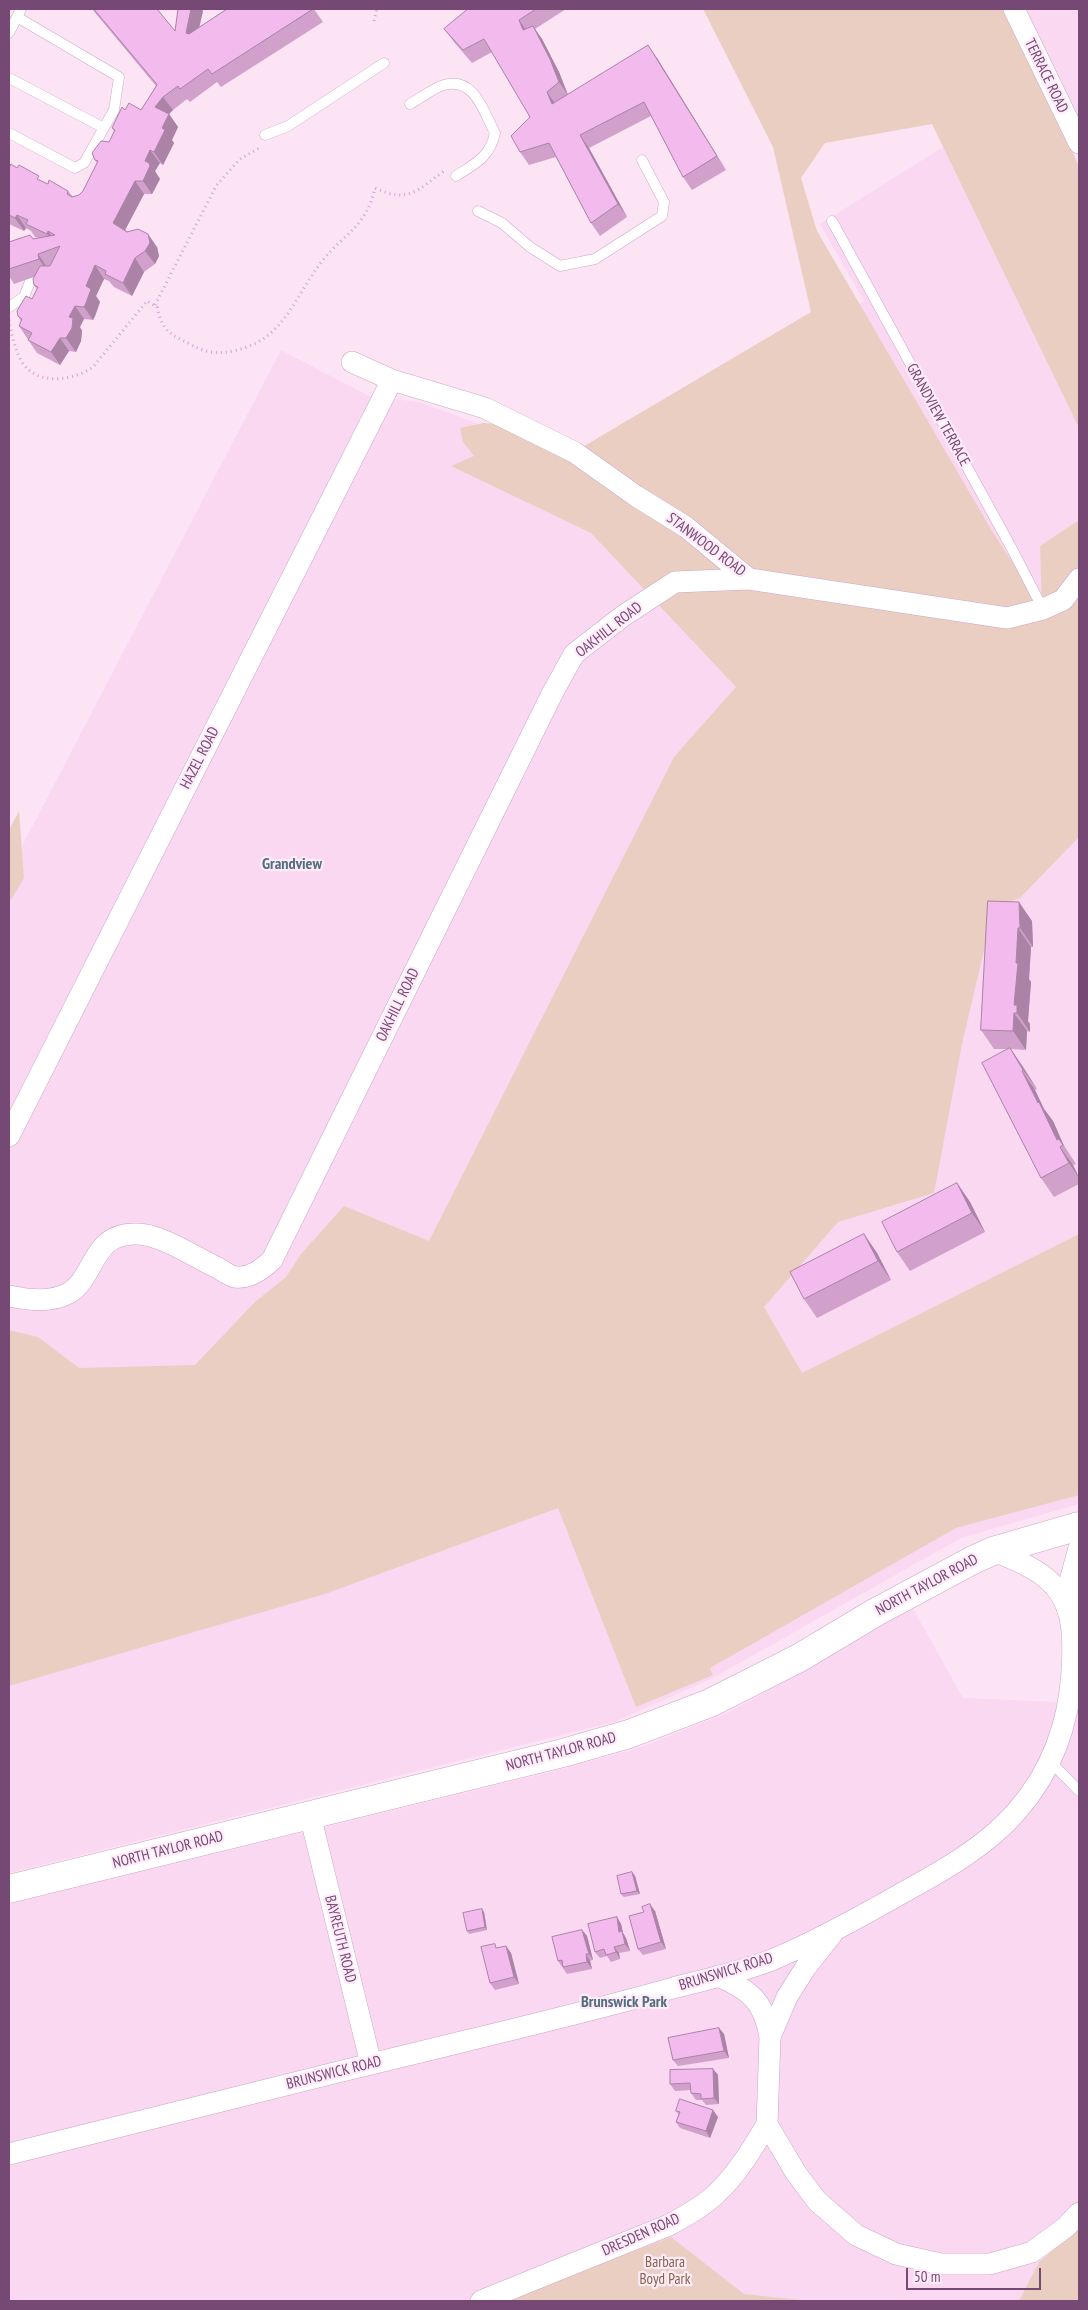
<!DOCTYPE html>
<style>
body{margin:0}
#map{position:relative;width:1088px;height:2310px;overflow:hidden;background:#fde4f5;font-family:"PT Sans Narrow",sans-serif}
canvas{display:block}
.frame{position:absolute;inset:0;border:10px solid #764974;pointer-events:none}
.scale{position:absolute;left:906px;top:2268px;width:135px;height:22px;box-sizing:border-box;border:2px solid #764974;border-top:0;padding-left:6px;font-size:15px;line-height:18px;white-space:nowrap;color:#764974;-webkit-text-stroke:4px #ffebf9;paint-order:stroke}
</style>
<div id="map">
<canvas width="1088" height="2310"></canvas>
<div class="frame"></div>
<div class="scale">50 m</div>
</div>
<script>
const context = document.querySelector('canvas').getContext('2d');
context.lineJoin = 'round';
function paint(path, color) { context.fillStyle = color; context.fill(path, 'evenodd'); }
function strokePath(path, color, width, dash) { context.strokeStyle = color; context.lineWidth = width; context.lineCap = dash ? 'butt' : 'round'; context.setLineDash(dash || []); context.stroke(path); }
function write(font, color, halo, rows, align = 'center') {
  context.font = font + ' "PT Sans Narrow",sans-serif'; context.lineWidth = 4.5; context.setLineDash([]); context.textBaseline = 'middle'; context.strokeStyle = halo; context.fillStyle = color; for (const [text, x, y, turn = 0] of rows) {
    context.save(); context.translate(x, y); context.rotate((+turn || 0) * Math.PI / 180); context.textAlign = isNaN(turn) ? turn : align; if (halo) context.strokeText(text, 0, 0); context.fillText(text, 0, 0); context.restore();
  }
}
paint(new Path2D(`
 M1017,9H1079V124Z
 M1036,89L1079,169V1504L961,1538L713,1678L614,1722L9,1873V871L281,350L369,396L419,402L506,434L577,473L864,301L820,224Z
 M912,1607L963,1698L1079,1703V2301H9V1904L554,1771L641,1747L729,1712L793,1677Z`), '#fad8f1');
paint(new Path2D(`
 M703,9H1012L1079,167V428L932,124L825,143L801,178L817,231L992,531L1042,608L1040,546L1079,520V837L1020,898L994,908L962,1044L934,1193L838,1222L764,1307L802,1373L1079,1234V1495L956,1528L710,1668L713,1675L636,1707L558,1508L328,1593L9,1686V1330L38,1337L79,1368L195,1365L255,1302L286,1277L301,1254L344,1206L429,1241L674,757L736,687L591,533L451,466L474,456L463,442L460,428L483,423L497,424L574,452L811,312L773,147Z
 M19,811L24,878L9,903V830Z
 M1079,2228V2301H1019L1039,2262Z
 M671,2237L744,2294L811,2301H504Z`), '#ebcec2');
const lane = new Path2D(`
 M9,33L21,9
 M9,78L104,128
 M410,104C421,98 433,88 444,85C474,76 484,112 495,133C490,157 476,163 456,176
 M9,133L75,168L84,163L114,110L119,77L17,17
 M265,135L288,126L384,63
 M478,211L502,223L530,247L560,266L595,259L662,216L664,202L642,160
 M832,221L1012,549L1043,609
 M9,307L24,297L31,279
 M1050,1761L1079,1791`);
const street = new Path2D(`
 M1014,9L1079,143
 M352,362L392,380L485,408L574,452L636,496L686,527L749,579L1007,618L1043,609L1063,600L1079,579
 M9,1136L392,380
 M9,1296C29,1300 50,1303 69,1293C96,1277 91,1232 137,1234C161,1234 196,1258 218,1268C223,1271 230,1276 235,1277C250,1279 262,1269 272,1260L553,692L574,654L623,616L675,582L749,579
 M1070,1609L1068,1588L1079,1548
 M310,1815L371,2064
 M832,1934L806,1967L787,1997L770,2037L767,2124L796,2173L817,2201L856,2235L896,2254L941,2264H990L1032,2252L1066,2227L1079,2213
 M718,1976C750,1990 764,2001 770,2037
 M9,2154C144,2120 280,2086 416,2053C502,2032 588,2012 673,1988C707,1979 742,1972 774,1959C819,1940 862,1916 904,1892C944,1870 987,1846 1017,1811C1052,1771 1069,1722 1072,1671C1077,1597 1060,1576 993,1551
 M481,2301L669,2225C686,2216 704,2206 717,2193C738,2173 753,2148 767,2124`);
const secondary = new Path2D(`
 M9,1889L563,1753L629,1734L710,1703L799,1658L876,1612L973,1560L993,1551L1079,1526`);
strokePath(lane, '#cca7c7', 11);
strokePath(street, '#cca7c7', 22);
strokePath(secondary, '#cda3c8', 29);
strokePath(new Path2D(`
 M374,21L377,9
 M155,305L216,186L240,159L261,147
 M9,320C12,334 14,349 22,362C37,386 73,381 93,367L147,301L157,307C162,330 169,334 190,344C205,353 219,355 237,350C285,339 295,295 323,260C346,232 366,227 375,188C409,204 417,190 444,171`), '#d89ed3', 3, [1, 4]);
strokePath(lane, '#fff', 10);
strokePath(street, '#fff', 21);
strokePath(secondary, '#fff', 28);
paint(new Path2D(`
 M92,9H157L175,31L178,9H201L203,11L199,27L227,9H314L323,22L221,87L217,82L190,102L187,99L173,110L169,114L178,127L172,140L174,143L163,165L160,163L155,171L158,176L160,179L152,194H144L125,230L157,247L159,256L155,264L144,272L132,296L114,287L109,281L104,279L96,296L100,302L95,316L93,320L84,319L80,327L82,331L81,341L76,352L69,351L60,365L37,353L19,326L21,321L18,316L32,299L37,289L34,285V277L14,284L9,276V242L30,235L33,239L38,238L35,237L31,231L26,228L24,231L9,224V168L48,184L68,191L73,197L79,195L83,191L97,163L95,160L109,142L114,131L112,128L125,110H141L156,86Z
 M468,9H566L535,29L542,39L559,72L568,95L657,58L726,170L692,190L683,177L651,116L589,148L627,217L600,236L591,223L556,157L529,165L520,152L530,117L492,52L472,63L454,42L444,29Z
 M988,901L1032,921L1033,947H1031L1029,979L1031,982L1028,1021L1030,1024V1032L1027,1031L1026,1050L1011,1049L1023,1067L1037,1089L1035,1090L1044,1109L1053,1121L1064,1146L1076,1164L1073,1165L1079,1177V1184L1054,1197L1041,1178L1008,1049H994L981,1030Z
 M957,1183L970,1202L985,1232L910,1271L897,1252Z
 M864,1234L877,1253L891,1280L817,1318L804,1299Z
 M632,1872L635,1876L640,1894L624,1897L621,1894Z
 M655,1911L666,1949L643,1955L638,1949L644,1912Z
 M484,1912L487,1930L469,1934L467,1931Z
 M617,1917L621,1924L623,1933L626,1938L630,1951L619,1953L620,1959L611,1962L607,1956L600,1958L595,1952Z
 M582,1930L587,1936L593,1960L590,1961L592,1969L567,1974L558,1961Z
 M506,1946L511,1953L519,1984L495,1990L490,1983L498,1948Z
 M719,2028L724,2034L729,2058L678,2066L673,2060Z
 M713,2069L718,2075L719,2104L706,2105L702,2100H696L691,2093V2090L675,2091L670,2084Z
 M676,2111L718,2117L710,2138L680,2128L676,2122L679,2115Z`), '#d1a1cc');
paint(new Path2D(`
 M191,9H201L203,11L195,46L186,33Z
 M519,20L528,33L523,30Z
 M533,26L542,39L559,72L568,95L559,82Z
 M648,45L657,58L726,170L717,156Z
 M547,92L556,105L552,104Z
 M163,97L173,110L169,114L178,127L172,140L174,143L163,165L154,152L162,128L155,107Z
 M580,135L589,148L627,217L618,204Z
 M150,150L160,163L155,171L158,176L160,179L152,194L143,181L145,161Z
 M135,181L144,194L122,236L113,223Z
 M17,215L26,228L24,231L15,218Z
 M48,231L57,244L56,247L47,234Z
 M148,234L157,247L159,256L155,264L145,251Z
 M38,254L47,267L48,273L39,259Z
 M135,258L144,272L132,296L123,283Z
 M95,265L104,279L96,296L100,302L95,316L93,320L84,307L86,286Z
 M75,306L84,319L80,327L82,331L81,341L76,352L66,338L69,317Z
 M60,338L69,351L60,365L51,352Z
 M1019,902L1032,921L1033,947L1020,928Z
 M1018,928L1031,947L1029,979L1031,982L1028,1021L1030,1024V1032L1017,1013L1014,1005Z
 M1014,1013L1027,1031L1026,1050L1013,1031Z
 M1010,1048L1023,1067L1037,1089L1023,1070Z
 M1022,1071L1035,1090L1044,1109L1053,1121L1064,1146L1076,1164L1063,1145L1057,1140Z
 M1060,1147L1073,1165L1079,1178L1069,1163Z
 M957,1183L970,1202L985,1232L972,1213Z
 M864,1234L877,1253L891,1280L878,1261Z
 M632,1872L635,1876L640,1894L637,1891Z
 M650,1904L655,1911L666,1949L661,1942Z
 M482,1909L484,1912L487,1930L485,1927Z
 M617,1917L621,1924L623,1933L626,1938L630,1951L625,1944L619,1932Z
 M582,1930L587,1936L593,1960L589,1954Z
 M506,1946L511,1953L519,1984L514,1977Z
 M614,1947L619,1953L620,1959L616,1952Z
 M586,1954L590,1961L592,1969L587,1962Z
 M719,2028L724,2034L729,2058L724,2051Z
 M713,2069L718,2075L719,2104L714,2098Z
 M713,2110L718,2117L710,2138L706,2131Z`), '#aa83a6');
const building = new Path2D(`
 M94,9H157L175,31L178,9H191L186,33L189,34L227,9H313L212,74L208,69L180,89L178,86L163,97L155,107L169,114L162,128L165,130L154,152L150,150L145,161L149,163L150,166L143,181H135L113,223L127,232L138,229L148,234L150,243L145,251L135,258L123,283L105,274L106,271L95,265L86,286L91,289L86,303L84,307L75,306L69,317L73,318L72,328L66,338H60L51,352L28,340L32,333L19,326L22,319L18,316L17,311L24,299L26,296L32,299L38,287L34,285L33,279L40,266H50L60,246L38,254L39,259L9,269V242L30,235L33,239L55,235L48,231L47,234L26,224L28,220L17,215L15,218L9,215V168L11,164L17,168L19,165L39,176L37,179L48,184L49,180L68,191L67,194L72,197L79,195L83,191L98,161L95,160L92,153L101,141L109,142L115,130L112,128L122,107L125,110L129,103L141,110L157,85Z
 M468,9H536L519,20L523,30L533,26L550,59L559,82L547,92L552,104L648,45L717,156L683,177L644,102L580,135L618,204L591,223L549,143L520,152L511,136L530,117L484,39L463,50L444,29Z
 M988,901L1019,902L1020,928H1018L1016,963H1018L1014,1005H1017V1013H1014L1013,1031L981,1030Z
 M1010,1048L1023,1070L1022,1071L1038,1103L1039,1102L1057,1140L1059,1139L1063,1145L1060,1147L1069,1163L1041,1178L982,1063Z
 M957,1183L972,1213L897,1252L882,1222Z
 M864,1234L878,1261L804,1299L790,1272Z
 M632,1872L637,1891L621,1894L617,1876Z
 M650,1904L661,1942L638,1949L629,1916L644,1912L642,1907Z
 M482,1909L485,1927L467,1931L463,1913Z
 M617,1917L619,1932L622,1931L625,1944L614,1947L616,1952L606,1955L604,1949L595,1952L588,1924Z
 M582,1930L589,1954H586L587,1962L563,1967L562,1960L558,1961L552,1937Z
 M495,1944L496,1948L506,1946L514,1977L490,1983L481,1947Z
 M719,2028L724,2051L673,2060L668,2038Z
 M713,2069L714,2098L701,2099V2094L691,2093L690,2083L670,2084V2070Z
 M680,2099L713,2110L706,2131L676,2122L680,2112L676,2111Z`);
paint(building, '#f3bbed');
strokePath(building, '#aa83a6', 1);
write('15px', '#764974', '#ffebf9', [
 ["TERRACE ROAD",1046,76,64],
 ["GRANDVIEW TERRACE",938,415,61],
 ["STANWOOD ROAD",706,545,37],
 ["OAKHILL ROAD",609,630,-38],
 ["HAZEL ROAD",200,758,-63],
 ["OAKHILL ROAD",398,1005,-64],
 ["NORTH TAYLOR ROAD",927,1585,-28],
 ["NORTH TAYLOR ROAD",561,1752,-15],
 ["NORTH TAYLOR ROAD",168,1850,-14],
 ["BAYREUTH ROAD",340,1939,76],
 ["BRUNSWICK ROAD",726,1972,-17],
 ["BRUNSWICK ROAD",334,2073,-14],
 ["DRESDEN ROAD",641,2235,-24]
]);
write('15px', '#886146', '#ffebf9', [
 ["Barbara",665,2263],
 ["Boyd Park",665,2280]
]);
write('bold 16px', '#536f7f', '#ffebf9', [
 ["Grandview",292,864],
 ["Brunswick Park",624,2002]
]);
</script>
